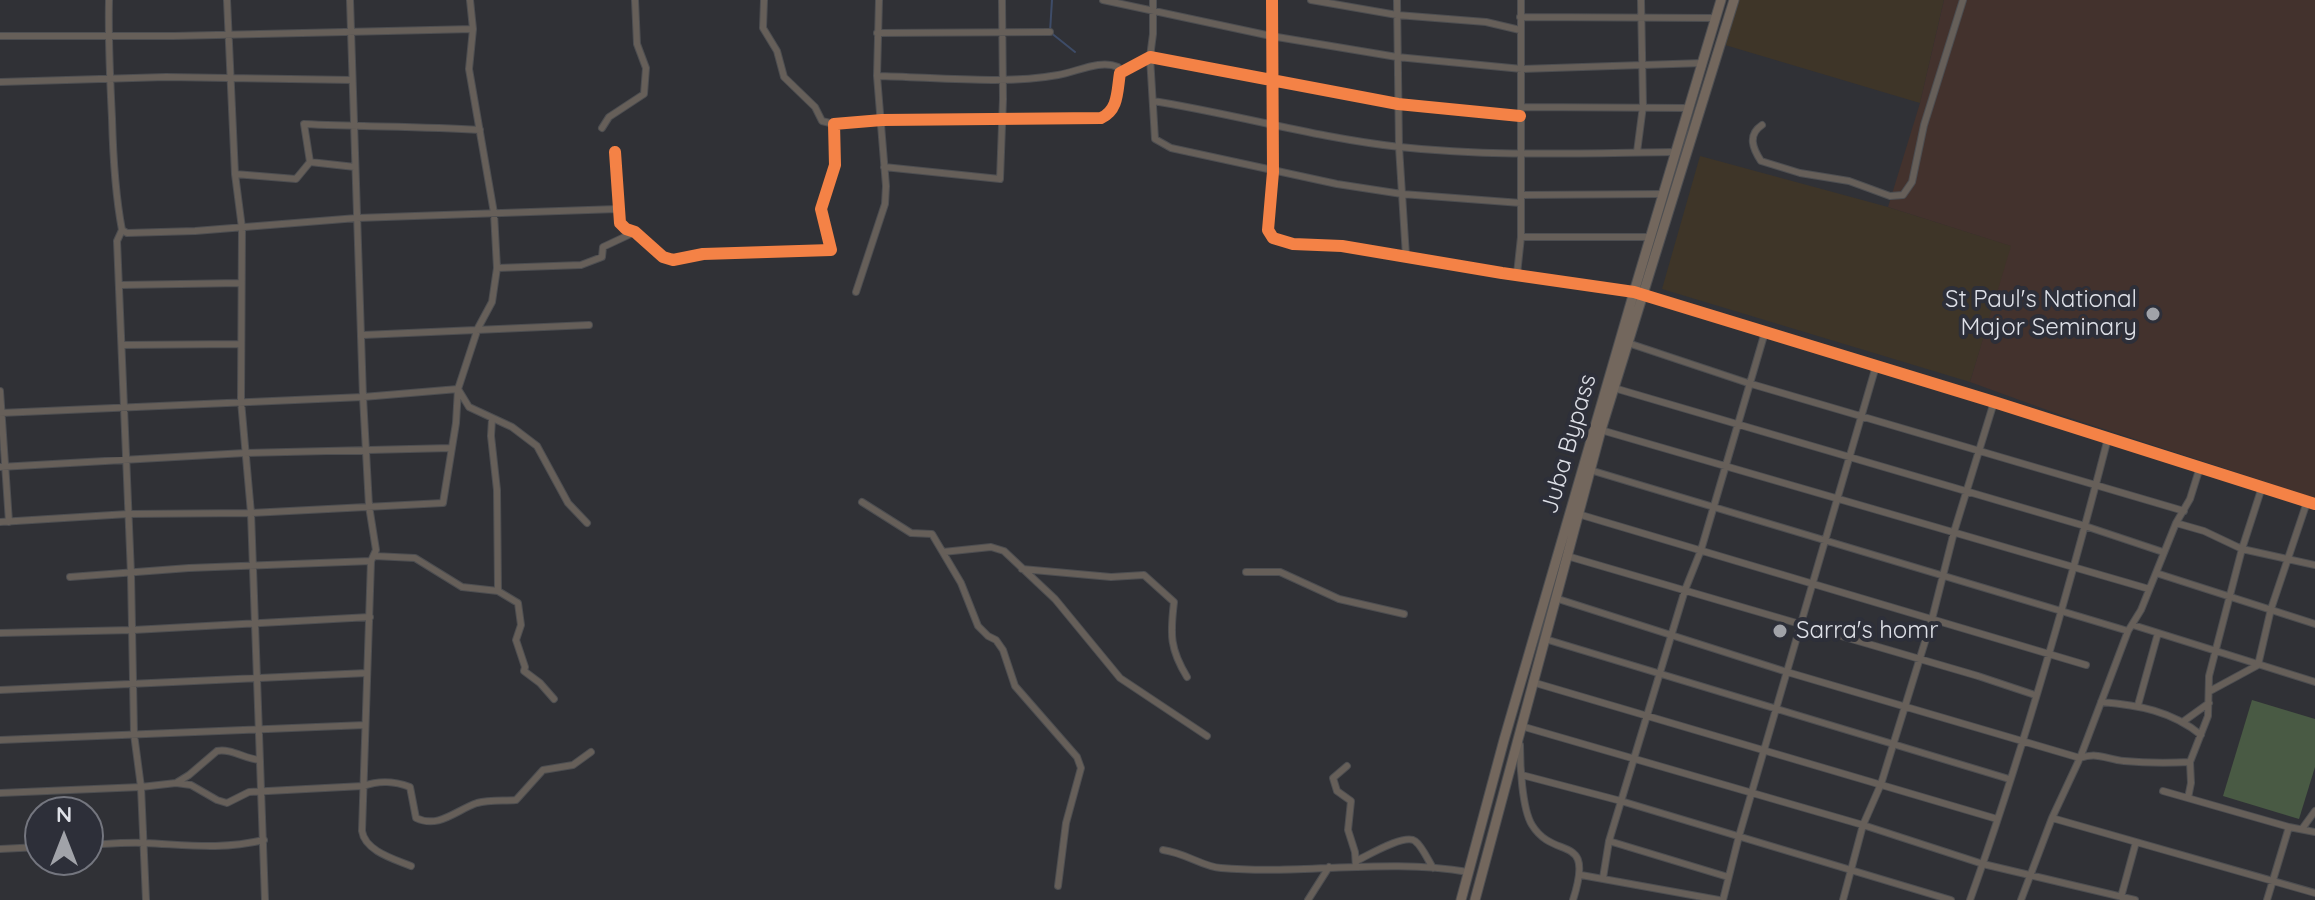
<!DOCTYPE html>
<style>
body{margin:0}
#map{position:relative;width:2315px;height:900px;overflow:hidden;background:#303136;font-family:Quicksand,sans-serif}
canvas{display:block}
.north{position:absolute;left:24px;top:796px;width:80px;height:80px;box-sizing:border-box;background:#2d2f39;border:2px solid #74767f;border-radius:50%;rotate:0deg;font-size:22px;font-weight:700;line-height:32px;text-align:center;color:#dee0e7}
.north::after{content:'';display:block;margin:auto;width:28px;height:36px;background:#a1a3a9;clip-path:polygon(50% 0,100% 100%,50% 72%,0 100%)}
</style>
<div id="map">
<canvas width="2315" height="900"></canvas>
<div class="north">N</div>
</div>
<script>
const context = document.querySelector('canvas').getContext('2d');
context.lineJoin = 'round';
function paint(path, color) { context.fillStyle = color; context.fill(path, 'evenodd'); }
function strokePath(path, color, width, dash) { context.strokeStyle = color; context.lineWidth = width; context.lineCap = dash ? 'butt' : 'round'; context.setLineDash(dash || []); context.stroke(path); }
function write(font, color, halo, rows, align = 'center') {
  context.font = font + ' Quicksand,sans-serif'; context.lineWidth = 8; context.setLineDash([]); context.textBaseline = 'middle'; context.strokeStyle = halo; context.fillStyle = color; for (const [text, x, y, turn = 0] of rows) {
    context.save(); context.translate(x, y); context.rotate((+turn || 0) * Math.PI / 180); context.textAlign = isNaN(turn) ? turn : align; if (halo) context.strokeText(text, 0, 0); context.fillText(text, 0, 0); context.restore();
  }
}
paint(new Path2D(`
 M1739,0H1944L1920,103L1725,45Z
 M1700,156L1888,207L2012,246L1970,382L1662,289Z`), '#3e3528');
paint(new Path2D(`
 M1944,0H2315V498L2058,414L1970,382L2011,246L1888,207L1920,103Z`), '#43322d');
paint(new Path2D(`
 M2252,700L2315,719V767L2299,819L2223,796Z`), '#495a44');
strokePath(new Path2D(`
 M1052,0L1050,32L1075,52`), '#3e4c68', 2);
const minor = new Path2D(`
 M109,0C108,40 110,79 112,118C113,156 115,193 122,230L127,233L195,231L357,218L617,209
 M227,0L235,174L242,228L241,401L251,513L265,900
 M350,0L363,397L369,506L376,550L371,561L362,831C365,851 394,859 411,866
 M764,0L763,28L777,51L784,77L815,107L822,121L834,124
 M1103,0L1271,36L1397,57L1522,69L1703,63
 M1153,0V34L1150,57L1155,139L1171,148L1337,184L1402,194L1521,203
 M1272,0L1273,172L1268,230L1273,238L1293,244L1342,246L1502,273L1634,292L1994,402L2315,504
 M1311,0L1397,15L1486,22L1520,30
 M1397,0L1399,147L1406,256
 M1520,17L1716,18
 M877,33L1050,32
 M0,36H174L473,29
 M877,76C933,77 1004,85 1058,75C1077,72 1100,59 1118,67L1120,73
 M0,82L166,77L352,80
 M1153,101C1235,114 1317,138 1400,147C1491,157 1584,153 1676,152
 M1522,107L1689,108
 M1762,125C1747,135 1753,149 1761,161L1800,173L1849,181L1890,196L1903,195L1912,182L1924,125L1963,0
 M602,128L609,117L644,94L646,68L637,44L635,0
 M615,152L620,223L626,229L635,232L663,257L673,260L703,254L831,250L821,209L835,165L834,124L882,120L1101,118C1119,110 1117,90 1120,73L1150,57L1398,104L1520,116
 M1637,152L1643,106L1641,0
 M310,162L304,124C363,127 421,126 480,130
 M884,167L1000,179L1003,99L1002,0
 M235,174L296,179L310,162L355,167
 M1521,195L1663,194
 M122,230L117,241L131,574L134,734L141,787L146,900
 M1521,237H1650
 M497,268L581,265L602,257L603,247L635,232
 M1517,274L1521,237V0
 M121,285L240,283
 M856,292L885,204L886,186L877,76L879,0
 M363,335L589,325
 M1628,343L1748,383L2184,511
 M122,345L239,344
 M1614,388L2085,526L2163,552
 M0,391L9,522
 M0,413L363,397L458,389L469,407L512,427L537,446L568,503L587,523
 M492,419L491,436L497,490L498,591
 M1601,430L2149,589
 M0,467L245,453L451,448
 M1590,470L2128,631
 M862,502L911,533L932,534L961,583L978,626L988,636L996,640L1003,650L1015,686L1077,757L1081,768L1066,823L1058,886
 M1578,514L2086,665
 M0,522L128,514L251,513L443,503L456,423L458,389L478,328L492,302L497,268L494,213L469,69L473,29L470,0
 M2176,523L2204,531L2242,549L2315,565
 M943,552L991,547L1004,551L1055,599L1120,678L1207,736
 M374,556L415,558L462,587L498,591L518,603L521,625L516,640L525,667L524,671L540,683L554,699
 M1567,556L1978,676L2035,695
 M1022,569L1111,577L1144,575L1174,602C1170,635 1170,649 1187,677
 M1246,572H1280L1339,599L1404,614
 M2156,573L2315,624
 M70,577L189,568L371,561
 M1555,598L1787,672L2080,758C2098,752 2106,759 2124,761C2146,763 2168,763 2190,762
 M2133,625L2315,682
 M0,633L133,630L370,617
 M1545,639L2009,779
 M1532,682L1997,819
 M0,690L367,673
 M2210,691L2258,665L2271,609L2307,502
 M2101,702C2138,705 2172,711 2201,735
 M2138,705L2158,633
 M2184,721L2209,703
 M1521,726L1863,825L1983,864L2135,900
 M0,740L365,725
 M1520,745C1520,764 1522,809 1532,825C1555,862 1595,831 1573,900
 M1347,766L1333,778L1337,791L1351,801L1348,830L1355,852L1356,867
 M1522,775L1621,801L1951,900
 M176,783L189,775L217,751C231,748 245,759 260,760
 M2163,791L2289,827L2315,832
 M0,793L141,787L176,783L191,785L217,800L227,803L249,792L363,786C380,780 394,781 410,787L416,818C439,829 456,810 477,803C489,800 503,801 516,800L543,770L573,765L591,752
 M2188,798L2191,783L2190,762L2208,716L2209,676L2242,549L2262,487
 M2052,818L2315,893
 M2302,829L2315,811
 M1609,841L1728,877
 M88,845C107,844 126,842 145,843C189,845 220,850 264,840
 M0,849L40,847
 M1163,850C1186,853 1203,867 1221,868C1303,875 1387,858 1468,872
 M1356,861C1367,856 1405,833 1415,841C1422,846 1428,860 1433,868
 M1581,875L1719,900
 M1603,878L1609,841L1685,590L1701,550L1765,332
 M2121,897L2136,842
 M1308,900L1329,867
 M1723,900L1739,836L1876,366
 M1843,900L1863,825L1881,784L1932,619L1954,532L1994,402
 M1970,900C2024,749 2068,593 2108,438
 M2021,900L2052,818L2080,758L2128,631L2141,610L2176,523L2190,499L2200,467
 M2267,900L2289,827`);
const primary = new Path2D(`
 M1461,900L1504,740L1634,292L1721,0
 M1475,900L1601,430L1734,0`);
strokePath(minor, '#4d4e51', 8);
strokePath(primary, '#4d4e51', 11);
strokePath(minor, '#665f59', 6);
strokePath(primary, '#73675d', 9);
strokePath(new Path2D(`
 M1272,0L1273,172L1268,230L1273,238L1293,244L1342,246L1502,273L1634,292L1994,402L2315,504
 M615,152L620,223L626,229L635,232L663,257L673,260L703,254L831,250L821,209L835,165L834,124L882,120L1101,118C1119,110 1117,90 1120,73L1150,57L1398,104L1520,116`), '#f48246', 12);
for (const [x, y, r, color] of [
 [2153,314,8,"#a1a3a9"],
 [1780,631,8,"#a1a3a9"]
]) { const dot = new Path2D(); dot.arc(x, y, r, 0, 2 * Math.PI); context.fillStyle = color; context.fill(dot); strokePath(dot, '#2d2f39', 3); }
write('24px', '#dee0e7', '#2d2f39', [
 ["St Paul's National",2137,300],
 ["Major Seminary",2137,328],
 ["Sarra's homr",1796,631,"left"]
], 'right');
write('24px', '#dee0e7', '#2d2f39', [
 ["Juba Bypass",1569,444,-74]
]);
</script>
